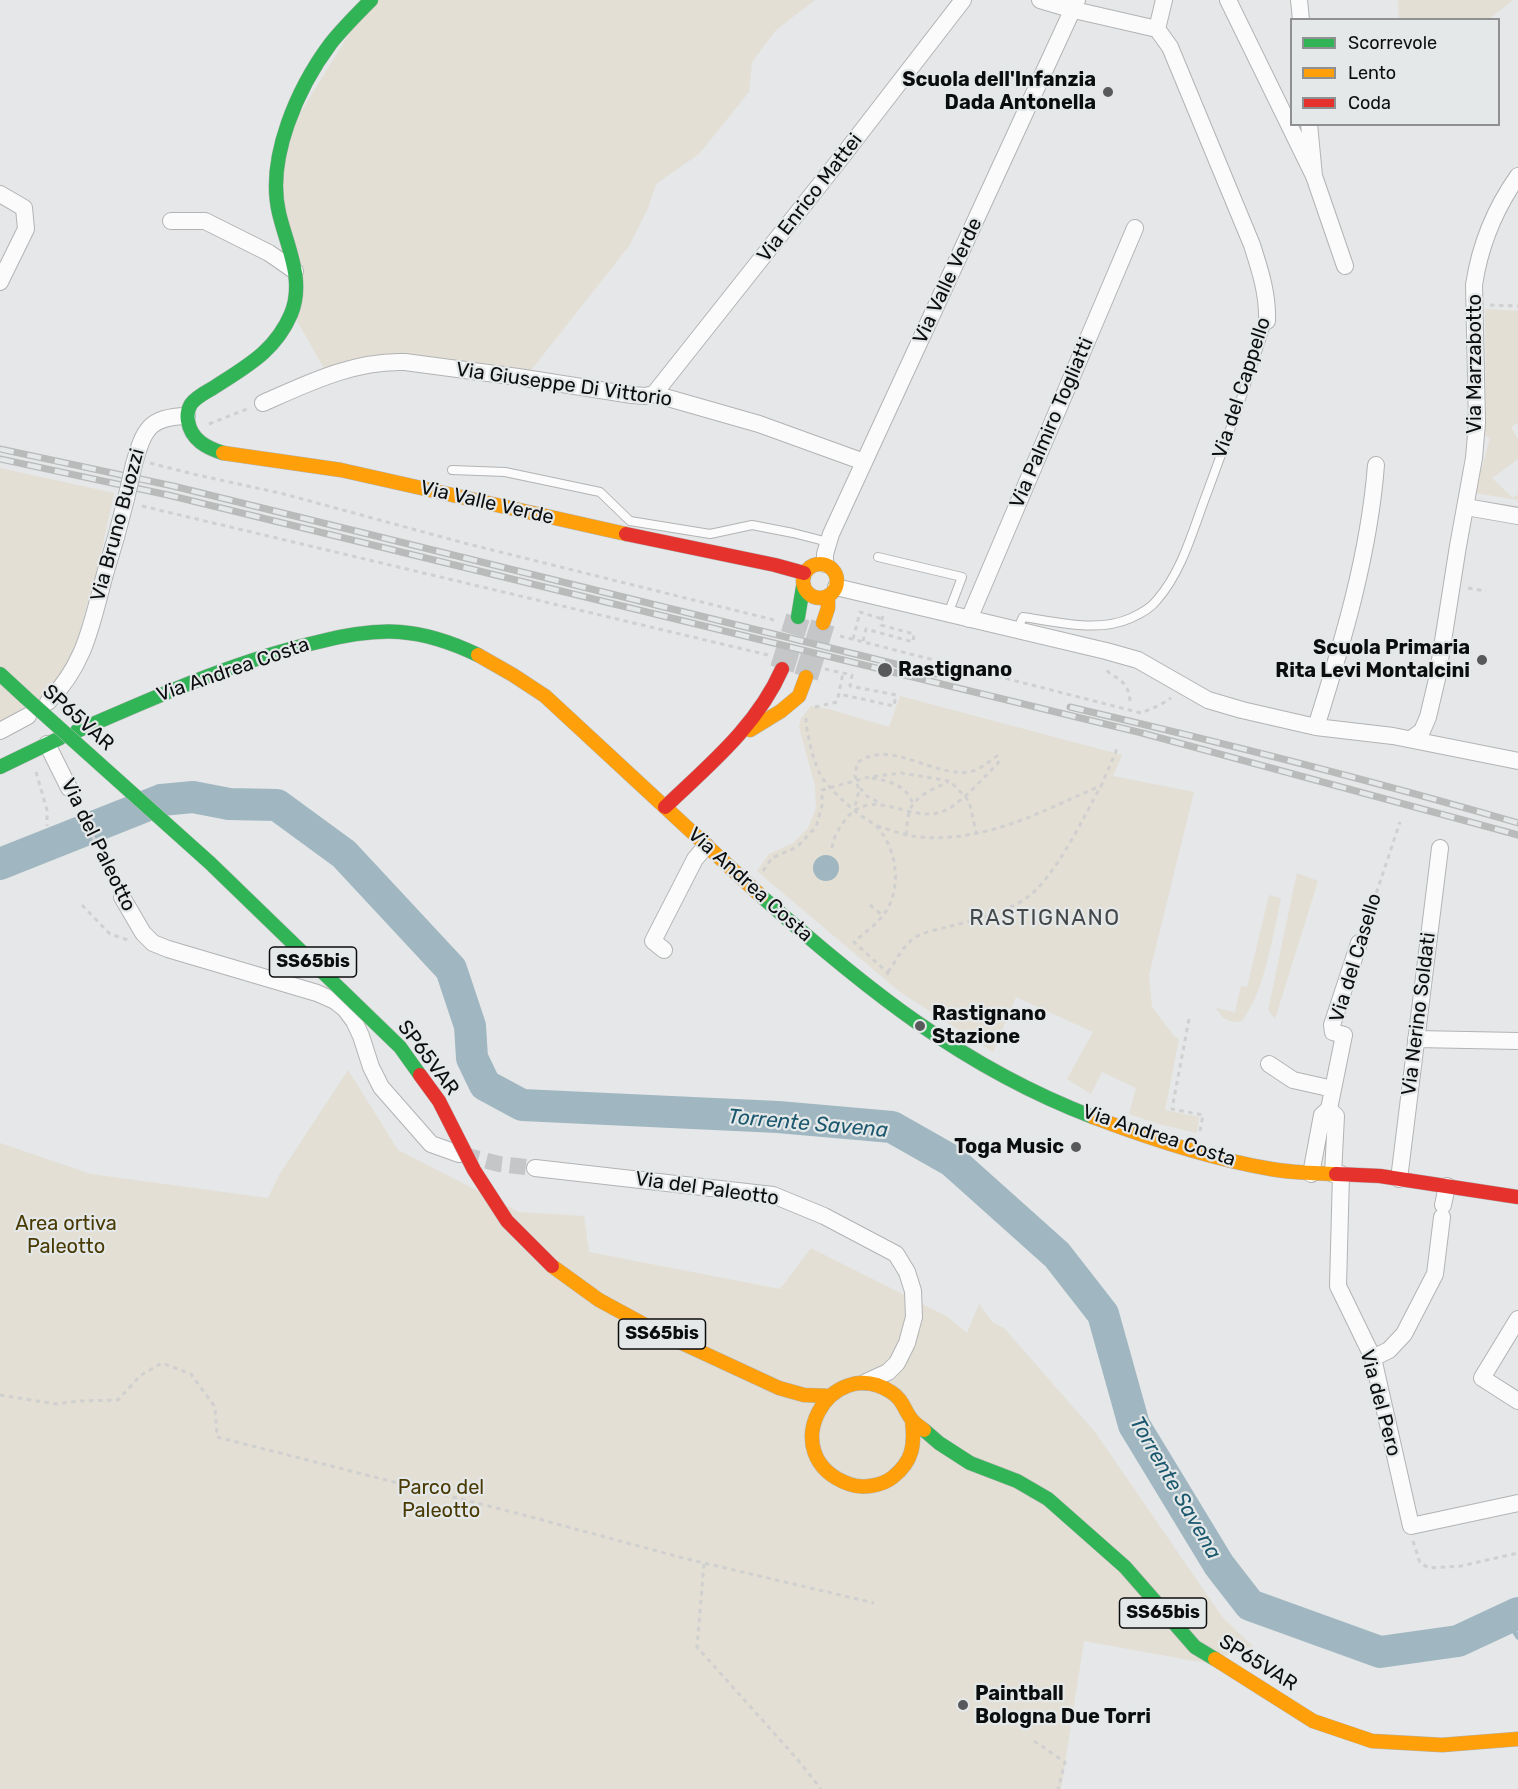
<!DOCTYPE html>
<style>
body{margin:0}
#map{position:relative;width:1518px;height:1789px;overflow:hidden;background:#e5e7e8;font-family:Rubik,sans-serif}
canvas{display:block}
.legend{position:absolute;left:1290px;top:18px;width:210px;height:108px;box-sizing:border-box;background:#e4e8e9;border:2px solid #8e9091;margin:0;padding:8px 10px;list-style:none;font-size:18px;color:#0c0d0e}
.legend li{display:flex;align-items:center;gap:12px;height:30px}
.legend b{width:30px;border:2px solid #8e9091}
</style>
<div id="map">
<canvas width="1518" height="1789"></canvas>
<ul class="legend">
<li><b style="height:8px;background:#30b455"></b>Scorrevole</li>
<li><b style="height:8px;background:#ff9f0a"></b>Lento</li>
<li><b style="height:8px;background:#e5322d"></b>Coda</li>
</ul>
</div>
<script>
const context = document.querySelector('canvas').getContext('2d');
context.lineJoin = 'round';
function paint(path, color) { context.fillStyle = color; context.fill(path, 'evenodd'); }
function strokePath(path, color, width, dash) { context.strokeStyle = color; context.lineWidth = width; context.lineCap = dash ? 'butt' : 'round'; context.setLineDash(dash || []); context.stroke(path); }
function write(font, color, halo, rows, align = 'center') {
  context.font = font + ' Rubik,sans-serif'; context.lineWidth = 4.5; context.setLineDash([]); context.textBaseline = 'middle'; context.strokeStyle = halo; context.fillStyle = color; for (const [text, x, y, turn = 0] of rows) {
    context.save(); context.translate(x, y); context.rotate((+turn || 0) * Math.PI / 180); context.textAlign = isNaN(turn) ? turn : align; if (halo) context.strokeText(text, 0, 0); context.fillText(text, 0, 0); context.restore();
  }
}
paint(new Path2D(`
 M370,0H815L776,30L752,62L749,92L699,154L656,184L648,208L629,246L528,374L468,368L326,372L296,319L276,152Z
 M1398,0H1513L1489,19H1399Z
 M1485,309L1518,311V423L1511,427L1518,439V459L1492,478L1513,498L1518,494V500L1475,493L1490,438L1484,435L1486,400Z
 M0,468L114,493L100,558L70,666L43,704L0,725Z
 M900,696L1122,755L1113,776L1194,792L1149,975L1152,1007L1174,1036L1179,1039L1165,1110L1199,1117L1197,1133L1162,1125L1129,1114L1136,1088L1102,1072L1091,1094L1067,1079L1093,1032L1016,997L993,1052L900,992L757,871L769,854L793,843L808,828L816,808L815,786L799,727L801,718L811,706L832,710L889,727Z
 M1297,873L1318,881L1275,1019L1268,1010L1270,1001Z
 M1269,895L1281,898C1273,934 1265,991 1242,1021L1234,1022L1223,1018L1216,1008L1235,1012L1241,986L1247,987Z
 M348,1070L398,1150L519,1212L584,1216L589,1252L780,1289L811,1248L948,1317L967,1333L979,1304L993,1323L1004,1328L1095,1432L1223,1618L1253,1646L1206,1663L1084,1641L1061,1789H0V1143L91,1174L268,1198L279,1175Z`), '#e3dfd4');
paint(new Path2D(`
 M813 868a13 13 0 1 1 26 0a13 13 0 1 1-26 0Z`), '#a0b7c1');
strokePath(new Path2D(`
 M1506,1619L1518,1637`), '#a0b7c1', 5);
strokePath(new Path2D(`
 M0,864L161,800L193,797L229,804L277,805L344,854L451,969L470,1026L472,1058L485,1085L522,1105L778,1117L892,1127L952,1161L1057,1255L1103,1314L1134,1425L1219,1565L1250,1605L1380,1652L1458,1641L1518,1613`), '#a0b7c1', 32);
strokePath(new Path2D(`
 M463,1155L499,1164L535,1168`), '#c4c6c7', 16, [16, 8]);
strokePath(new Path2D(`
 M782,669L798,617
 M806,677L823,623`), '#c4c6c7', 24, [24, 12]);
const lane = new Path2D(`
 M452,470L505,472L600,492L630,521L710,534L752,525L793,533L828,542
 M878,557L962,577L948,614
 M1017,630L1023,617C1057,622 1098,633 1131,618C1140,614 1151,608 1157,600C1183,570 1193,529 1207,493C1228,436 1249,379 1267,321`);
const street = new Path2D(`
 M1040,0L1074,10L1157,29L1170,47L1252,245C1260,270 1268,294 1267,321
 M1228,0L1314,176
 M1299,0L1301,20
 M1157,29L1164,0
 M1309,124L1314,176L1345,266
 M0,194L24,208L26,229L0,282
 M171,221H205L269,253L295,271
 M654,394L841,158L963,0
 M263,403C308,383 355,360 405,362L518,377L632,395L645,396L654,394L759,424L864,462
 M134,464C144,430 148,417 187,416
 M1466,507L1518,516
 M825,564V554L831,534L1077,0
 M836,587L1106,651L1138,660L1208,700L1242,710L1316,727L1393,736L1518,761
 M969,619L1135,228
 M48,702C86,663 91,625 105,574C113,549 120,524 126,499
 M1316,727C1343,641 1369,555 1376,465
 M0,731L28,716
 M1411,739L1422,731L1428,717L1437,679L1458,546L1474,458L1477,423L1474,285C1480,245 1494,210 1518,176
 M47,744L69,788
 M122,897L143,933L153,943L168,949L317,993L335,1001L345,1009L354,1021L361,1036L371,1067L381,1087L431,1144L459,1154
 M664,950L653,941L695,859L706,846
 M1416,1039L1518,1041
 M1269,1064L1293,1080L1333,1089
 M1329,1109L1336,1116L1333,1174
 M535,1168L773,1195L824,1216L896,1254L907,1272L913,1291L914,1317L907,1343L897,1363L888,1372L866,1382
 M1311,1174L1322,1115L1329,1109L1344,1035L1333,1032L1332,1025L1359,943
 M1341,1174L1338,1286L1373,1358L1411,1526L1518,1503
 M1399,1179L1440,848
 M1443,1205L1447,1186
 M1518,1319L1482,1378L1518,1401
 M1373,1358L1389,1350L1404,1334L1435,1274L1442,1217`);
const fast = new Path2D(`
 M223,453C207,448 191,440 188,421C187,416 188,409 191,404C196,397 206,392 213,388C245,367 275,352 291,314C305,280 287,247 279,213C266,158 298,87 331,43C343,28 357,14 371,0
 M798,617L803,587
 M0,674L26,698
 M77,731C156,697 234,661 318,642C345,635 372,630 400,632C427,634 453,643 478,655
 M0,767L60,738
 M761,896C865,988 962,1067 1093,1117
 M924,1430L939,1443L970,1463L1017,1481L1048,1499L1125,1567L1195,1647L1215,1659`);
const slow = new Path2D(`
 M223,453L341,470L626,534
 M803 581a17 17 0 1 1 34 0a17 17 0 1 1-34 0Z
 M823,623L828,608V597
 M478,655L513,675L545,696L761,896
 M750,730L781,711L799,696L806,677
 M1093,1117C1151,1139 1211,1159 1271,1169C1293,1173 1314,1173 1336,1174
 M552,1266L599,1300L658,1332L779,1388L804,1395L830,1396
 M912,1420C915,1445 913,1461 893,1477C882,1486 862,1489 849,1484C772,1456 830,1352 891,1392C904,1400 904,1411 913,1421C916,1424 920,1427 924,1430
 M1215,1659L1313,1721L1372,1741L1442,1745L1518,1739`);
const jam = new Path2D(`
 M626,534L775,565L804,573
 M665,807C709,765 757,726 782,669
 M1336,1174L1380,1176L1518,1197`);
strokePath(lane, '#b2b3b4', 10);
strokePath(street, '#b2b3b4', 18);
strokePath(fast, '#b2b3b4', 15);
strokePath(slow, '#b2b3b4', 15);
strokePath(jam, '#b2b3b4', 15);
strokePath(new Path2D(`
 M1490,305L1518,306
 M209,424L247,409
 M150,463L193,474L284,494L464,543L778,621
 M142,506L768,655
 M1468,588L1486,591
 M840,636L1141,713L1160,705L1171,698
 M853,639L860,612L882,619
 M863,641L866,629L913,642L914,634L881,625L883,615
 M825,669L852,675L850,686L896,695L894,706L839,694
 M1108,670V672C1121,681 1130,684 1130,703
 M815,707L837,702L843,673
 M806,718C806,732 815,769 823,779C834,793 846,804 860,815C864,818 870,821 875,825C897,846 903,889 884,914C876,925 864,933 854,942L888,973L887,975
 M36,772L47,810V826
 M872,778C890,781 906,785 913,804
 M860,788L868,797L878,802
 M77,803L115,883
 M877,826C888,829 900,834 912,836C957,843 1006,828 1046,810C1065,802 1082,793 1101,786L1117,749
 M906,835C907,827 907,818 910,810C915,796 935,788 948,782
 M832,848C834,837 837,831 843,823C869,784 903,820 938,813C956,810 984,777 998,763L999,758L997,756C988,762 980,770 969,772C933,777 889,738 857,763L855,776L859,791L854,810
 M763,871L772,858L797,847L816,827L822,806V790L869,777L901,773L950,781L969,801L976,832
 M82,905L110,934L128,940
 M870,905L882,915
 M1365,927L1400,822
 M888,972C896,961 902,947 913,939C922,932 936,930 947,927C971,921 1004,913 1025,899C1054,880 1083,818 1101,786
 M1189,1019L1172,1109L1203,1115L1200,1131
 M0,1395L56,1404L78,1401L118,1400L141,1375L162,1363L191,1374L215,1407L217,1437L520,1514L683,1558L874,1603
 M1413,1541L1420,1563L1429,1568L1461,1566L1518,1553
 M704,1564L697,1647L798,1760L821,1789
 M1034,1741L1065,1762L1058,1789`), '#d0d0d0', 3, [4.5, 4.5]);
strokePath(lane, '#fbfbfc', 8);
strokePath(street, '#fbfbfc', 16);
strokePath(fast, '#30b455', 14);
strokePath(slow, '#ff9f0a', 14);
strokePath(jam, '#e5322d', 14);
const rail = new Path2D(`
 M0,449L173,486L936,674
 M0,459L168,495L1142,733L1518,835
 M1070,707C1220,742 1370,780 1518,823`);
strokePath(rail, '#b9baba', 7);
strokePath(rail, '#e4e8e9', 4.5, [14]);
const streetBridge = new Path2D(`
 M126,499L134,464`);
const fastBridge = new Path2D(`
 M26,698L210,863L400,1047L420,1075`);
const jamBridge = new Path2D(`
 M420,1075L439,1101L474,1170L507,1221L552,1266`);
strokePath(streetBridge, '#b2b3b4', 18, []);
strokePath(fastBridge, '#c0c1c2', 15, []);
strokePath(jamBridge, '#c0c1c2', 15, []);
strokePath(streetBridge, '#fbfbfc', 16);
strokePath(fastBridge, '#30b455', 14);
strokePath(jamBridge, '#e5322d', 14);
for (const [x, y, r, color] of [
 [1108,92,6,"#58595a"],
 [1482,660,6,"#58595a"],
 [885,670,8,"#58595a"],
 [920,1026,6,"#58595a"],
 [1076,1147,6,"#58595a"],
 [963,1705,6,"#58595a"]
]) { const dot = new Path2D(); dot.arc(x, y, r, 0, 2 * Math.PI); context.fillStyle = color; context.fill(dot); strokePath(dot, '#e4e8e9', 2); }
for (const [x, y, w] of [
 [313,962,87],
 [662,1334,87],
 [1163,1613,87]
]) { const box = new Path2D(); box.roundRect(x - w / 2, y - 15, w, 30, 4.5); context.fillStyle = '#e4e8e9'; context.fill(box); strokePath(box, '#0c0d0e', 1.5); }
write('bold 18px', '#0c0d0e', null, [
 ["SS65bis",313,962],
 ["SS65bis",662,1334],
 ["SS65bis",1163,1613]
]);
write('bold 20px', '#0c0d0e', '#e4e8e9', [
 ["Scuola dell'Infanzia",1096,80],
 ["Dada Antonella",1096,103],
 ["Scuola Primaria",1470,648],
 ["Rita Levi Montalcini",1470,671],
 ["Rastignano",898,670,"left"],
 ["Rastignano",932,1014,"left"],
 ["Stazione",932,1037,"left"],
 ["Toga Music",1064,1147],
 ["Paintball",975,1694,"left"],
 ["Bologna Due Torri",975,1717,"left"]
], 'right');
write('20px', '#0c0d0e', '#e4e8e9', [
 ["Via Enrico Mattei",810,198,-52],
 ["Via Valle Verde",948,281,-65],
 ["Via Marzabotto",1475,364,-90],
 ["Via Giuseppe Di Vittorio",564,385,8],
 ["Via del Cappello",1242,388,-72],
 ["Via Palmiro Togliatti",1052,423,-67],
 ["Via Valle Verde",487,503,13],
 ["Via Bruno Buozzi",118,525,-75],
 ["Via Andrea Costa",233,670,-19],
 ["SP65VAR",78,718,42],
 ["Via del Paleotto",98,845,64],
 ["Via Andrea Costa",750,885,42],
 ["Via del Casello",1356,958,-73],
 ["Via Nerino Soldati",1419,1014,-83],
 ["SP65VAR",428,1058,53],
 ["Via Andrea Costa",1159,1136,18],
 ["Via del Paleotto",707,1189,8],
 ["Via del Pero",1380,1403,75],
 ["SP65VAR",1258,1663,32]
]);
write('20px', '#493a03', '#e4e8e9', [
 ["Area ortiva",66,1224],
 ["Paleotto",66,1247],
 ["Parco del",441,1488],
 ["Paleotto",441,1511]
]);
write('italic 21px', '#1b586d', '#e4e8e9', [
 ["Torrente Savena",808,1124,5],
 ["Torrente Savena",1175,1488,60]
]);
context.letterSpacing = '1.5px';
write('22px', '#454849', '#e4e8e9', [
 ["RASTIGNANO",1045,919]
]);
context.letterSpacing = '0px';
</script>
